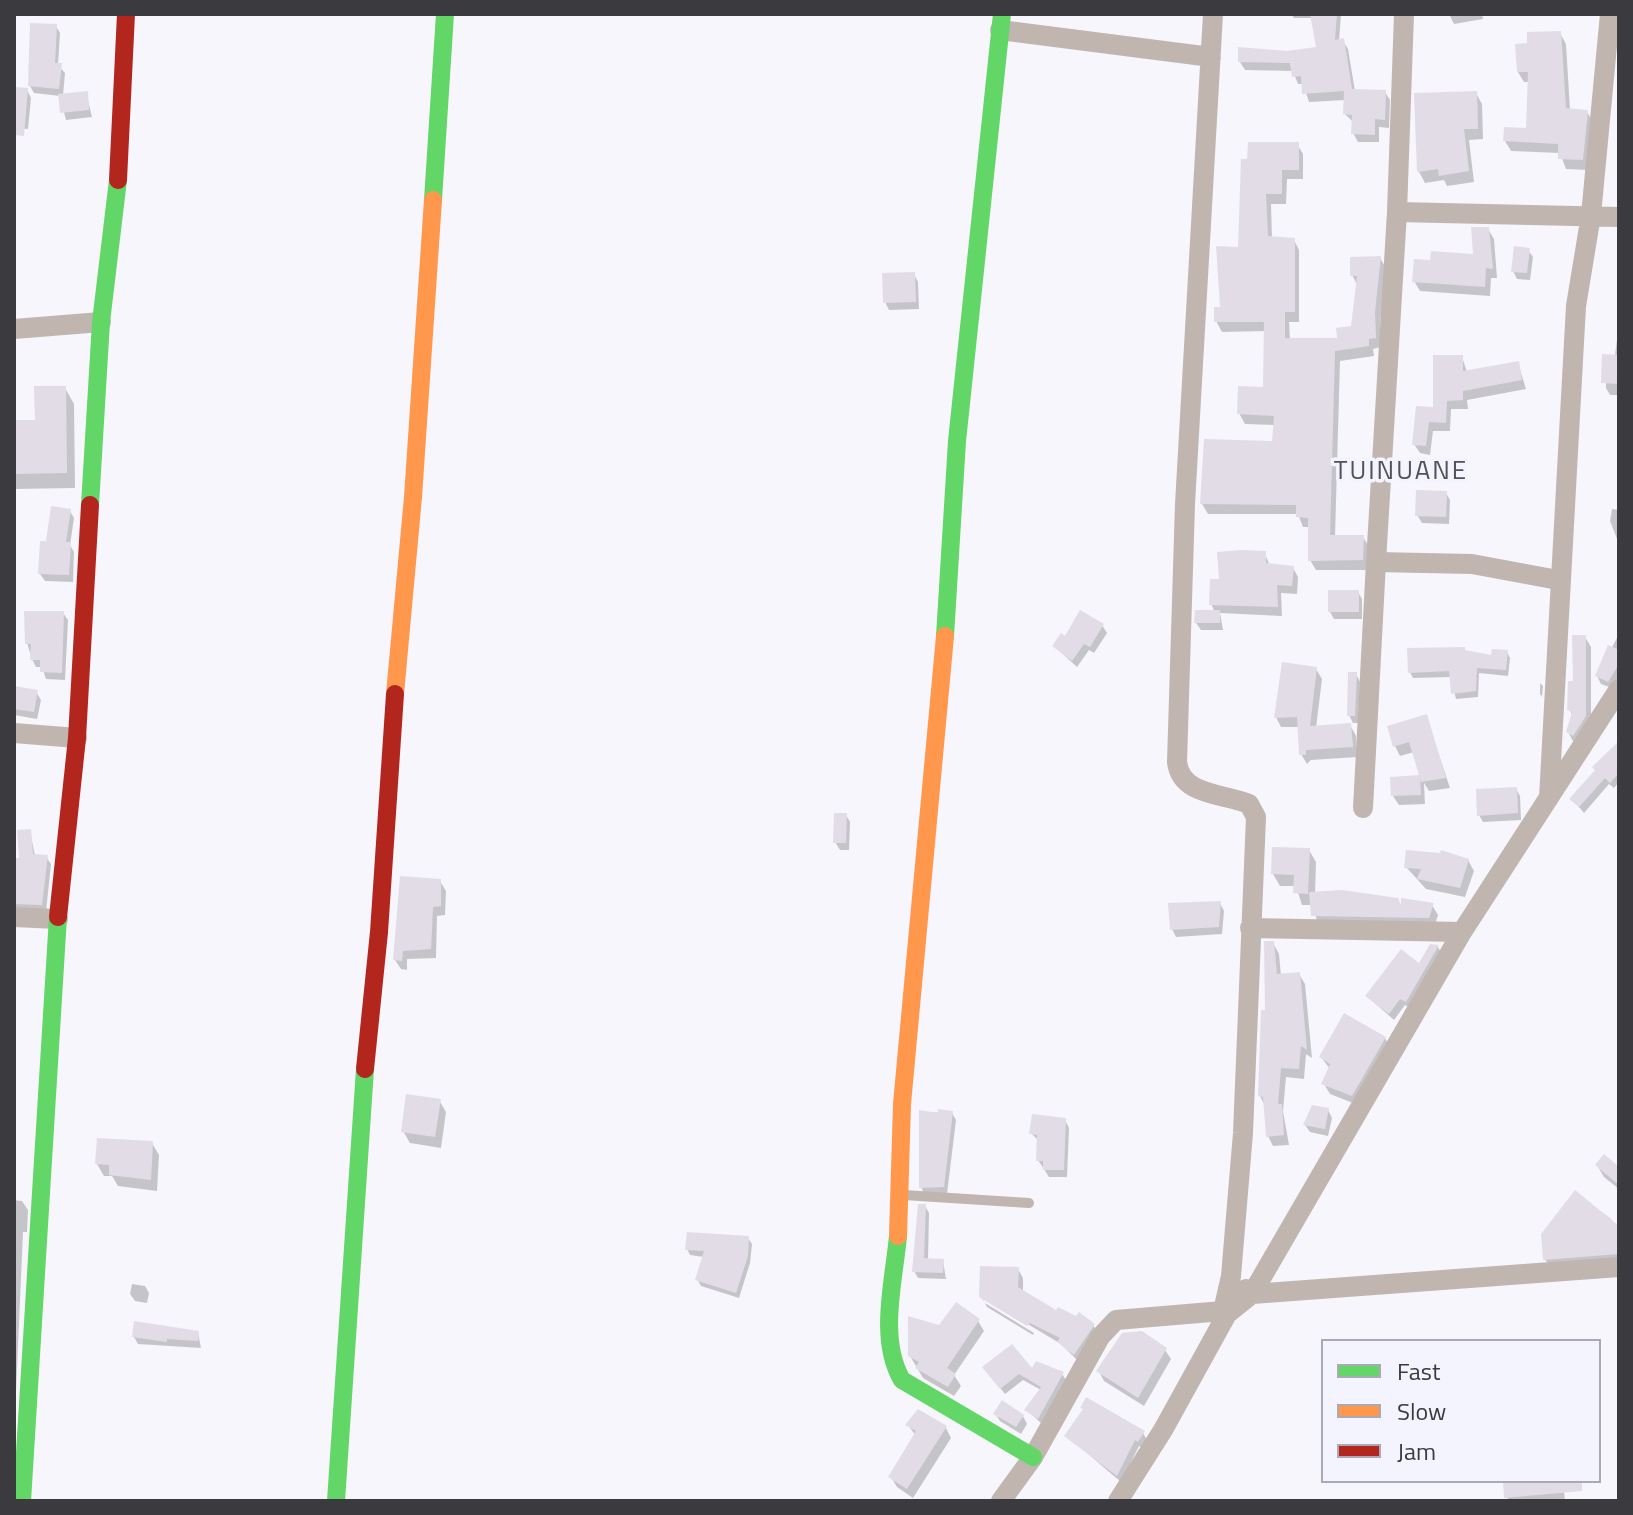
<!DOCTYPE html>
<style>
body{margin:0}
#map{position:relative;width:1633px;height:1515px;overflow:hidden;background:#f6f6fc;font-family:"Titillium Web",sans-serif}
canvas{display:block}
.frame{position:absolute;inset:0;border:16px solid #3b3b3f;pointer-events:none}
.legend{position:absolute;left:1321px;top:1339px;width:280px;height:144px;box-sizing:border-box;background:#f3f4ff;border:2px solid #a9aab2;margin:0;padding:10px 14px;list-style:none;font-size:24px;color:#3b3b3f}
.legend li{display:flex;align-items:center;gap:16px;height:40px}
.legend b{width:40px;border:2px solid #a9aab2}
</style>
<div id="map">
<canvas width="1633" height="1515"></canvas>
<div class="frame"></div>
<ul class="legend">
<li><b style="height:10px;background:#63d668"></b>Fast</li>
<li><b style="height:10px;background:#ff974d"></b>Slow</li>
<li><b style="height:10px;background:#b3261e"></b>Jam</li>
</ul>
</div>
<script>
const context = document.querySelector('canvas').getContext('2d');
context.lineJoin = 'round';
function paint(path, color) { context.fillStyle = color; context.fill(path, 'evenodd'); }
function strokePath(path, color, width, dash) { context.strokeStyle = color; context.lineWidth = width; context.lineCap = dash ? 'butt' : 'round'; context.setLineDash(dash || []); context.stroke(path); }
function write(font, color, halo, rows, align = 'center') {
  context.font = font + ' "Titillium Web",sans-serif'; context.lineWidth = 7; context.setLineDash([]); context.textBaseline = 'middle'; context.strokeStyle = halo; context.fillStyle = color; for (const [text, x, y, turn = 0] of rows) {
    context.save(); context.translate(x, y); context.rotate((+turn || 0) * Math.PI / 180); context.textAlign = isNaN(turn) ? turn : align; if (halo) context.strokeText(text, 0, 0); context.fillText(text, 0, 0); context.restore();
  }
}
paint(new Path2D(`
 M1291,14H1341L1339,41H1343L1348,49L1355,91L1385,92L1390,100L1389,128L1379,127V142H1358L1353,133V122L1345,114V100L1309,102L1303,84H1298L1293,71L1245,70L1240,62L1318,49L1313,18H1294Z
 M1449,14H1482L1483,19L1454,24Z
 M56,26L60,33L58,65L65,73L63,96L86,93L92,117L66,120L60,96L34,93L30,86Z
 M1560,33L1566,44L1570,110L1587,112L1593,122L1588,170L1566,169L1560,153L1511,151L1505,141L1528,130L1529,82H1524L1518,72L1529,45Z
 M14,89L27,90L31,98L28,129L14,128Z
 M1476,93L1482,104L1483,139L1469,140L1474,182L1447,186L1444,180L1425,183L1419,172Z
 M1297,144L1303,154V179H1287L1286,204H1271L1272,239L1294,240L1299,250V322H1289L1290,340H1339L1353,328L1358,286L1352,275L1380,258L1386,268L1380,324L1381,347L1373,349L1374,356L1340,361L1335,537H1363L1369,547L1368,570H1316L1310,560V527H1303L1298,514H1208L1202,504L1274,444L1275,425L1245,424L1239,413L1265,389L1266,331L1222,332L1216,321L1240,249L1243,161Z
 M1488,229L1494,239L1497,278H1491L1490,296L1420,291L1414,281L1475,257Z
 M1528,250L1533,257L1530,280L1517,279L1513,271Z
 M914,274L918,282L919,309L889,310L885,302Z
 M1617,340H1619V368L1614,362Z
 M1462,357L1467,372L1518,363L1526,389L1467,400L1468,409H1451L1450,431H1433L1430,455L1420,453L1414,444Z
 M1606,374H1619V395H1610L1606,388Z
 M65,388L74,404L75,488L14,489V423L37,422Z
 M1446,493L1450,500L1449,524L1422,523L1417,515Z
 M1612,509L1619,510V544L1610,521Z
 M70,511L74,518L70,545L74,552L73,582L45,581L40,574L48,543Z
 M1265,554L1270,566L1293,568L1298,577L1297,594L1281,593L1282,616L1220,613L1223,630H1201L1196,623L1215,612L1211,604L1221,581Z
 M1358,592L1362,599V619H1334L1330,612Z
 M63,613L68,620L65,680L46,679L42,667H36L32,659L27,643Z
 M1102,625L1107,633L1094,653L1089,650L1077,667L1054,646Z
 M1619,634V675L1612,688L1601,684L1597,676Z
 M1585,637L1591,647V727L1574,743L1568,732L1573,716L1569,709Z
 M1466,652L1493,658L1507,652L1510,658L1508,676L1479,673L1478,697L1456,699L1451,677L1413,678L1410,672Z
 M1316,669L1322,679L1316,728L1350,725L1356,736L1357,757L1311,760L1307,764L1301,754L1299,727H1281L1276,717Z
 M1356,674L1360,682L1358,723H1353L1349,715Z
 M1540,683L1543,686L1542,697L1540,694Z
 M14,688L36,692L41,700L37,719L14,715Z
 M1426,716L1450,788L1429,791L1424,783L1425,804L1399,805L1393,796V779L1422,777L1414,752L1400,756L1395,746Z
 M1619,743V782L1614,788L1609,784L1584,813L1572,799Z
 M1516,789L1520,796L1521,820L1483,822L1479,815Z
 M846,815L850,822L849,850H840L835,842Z
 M30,831L35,856L46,857L51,864L46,912H14V878Z
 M1309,850L1316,862L1315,894L1402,909L1432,905L1438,915L1434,928L1319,926L1312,905H1302L1296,886H1280L1273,874Z
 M1468,860L1474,871L1465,897L1426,889L1406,867Z
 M440,881L446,891L445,915L437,916L436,958L407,959V970L401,969L395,960Z
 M1220,903L1224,911L1222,934L1176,937L1172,929Z
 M1273,943L1279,954L1281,976L1299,974L1305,984L1312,1058L1306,1054L1304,1079L1286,1077L1283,1111L1289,1145L1273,1146L1268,1136L1265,1106L1260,1096Z
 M1431,946L1438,947L1442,954L1411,1009L1405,1005L1394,1020L1367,996L1420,966Z
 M1385,1038L1391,1049L1358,1105L1330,1094L1324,1084L1330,1069L1321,1057Z
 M439,1100L446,1112L441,1148L410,1143L403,1131Z
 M1328,1110L1332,1118L1328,1136L1310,1132L1305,1125Z
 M921,1112L952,1113L956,1120L947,1194L925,1195L921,1187Z
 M1065,1120L1069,1128L1067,1177H1049L1038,1160L1039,1141L1031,1133Z
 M152,1143L159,1155L157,1191L118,1186L112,1176H104L97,1164Z
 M1597,1165L1619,1170V1189L1604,1177Z
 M1575,1193L1610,1218L1619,1229V1261L1549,1266L1545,1259Z
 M14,1200L22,1201L28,1210L27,1232H23L15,1415Z
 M925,1206L929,1213L928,1260L943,1261L946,1279L918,1278L914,1271Z
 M748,1238L752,1244L750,1263L739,1298L701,1286L697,1279L704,1257L690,1255L687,1249Z
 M1018,1269L1023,1278V1292L1057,1313L1093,1325L1099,1335L1080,1363L1061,1344L984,1298V1301L981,1297Z
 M132,1284L145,1286L149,1293L147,1303L135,1301L130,1294Z
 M985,1303L1034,1333L1033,1335L987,1307Z
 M978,1321L984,1331L954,1375L961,1386L954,1396L923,1378L910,1356L940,1327Z
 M198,1333L201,1348L138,1344L134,1337Z
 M1165,1350L1171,1359L1144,1406L1104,1381L1099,1371Z
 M1032,1372L1062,1374L1066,1380L1042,1424L1027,1410L1041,1390L1023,1380L1005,1394L989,1374Z
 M1082,1408L1143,1433L1147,1440L1142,1448L1139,1446L1121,1482L1067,1436L1084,1411Z
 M995,1414L1023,1416L1027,1424L1021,1434L1000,1421Z
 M908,1425L946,1428L951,1438L913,1498L897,1487L891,1477L916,1436Z
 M1505,1481H1563L1565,1501H1508Z`), '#0003');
paint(new Path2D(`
 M1310,14H1337L1335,40L1344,38L1352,89L1386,90L1385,120L1375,119V135L1351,134L1352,115L1343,114L1344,91L1302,94L1301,76L1292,77L1290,63L1238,62V47L1287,51L1316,47Z
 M30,23L57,24L55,63H62L59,89L28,86Z
 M1561,31L1566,108L1588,110L1583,160L1558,159V144L1503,141L1504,127L1526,128L1528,72H1517L1515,44L1527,43V32Z
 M14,87L28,88L24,136L14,135Z
 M88,91L89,110L60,113L58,94Z
 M1477,91L1478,129H1464L1469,171L1439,176L1438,169L1417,172L1414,93Z
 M1248,142H1299V170H1282V194H1266L1268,236L1295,238V312H1285V338H1337L1336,328L1351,326L1357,276H1350V257L1381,256L1375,312L1376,338L1369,339V346L1335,351L1330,535H1364L1363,560L1308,561V518L1296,517V505L1200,504L1204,439L1272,441L1274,416L1237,414L1238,386L1263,387L1264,322H1214V307H1220L1216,246L1238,247L1241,159H1247Z
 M1471,227H1489L1493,269L1486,268L1485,287L1412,282L1414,259L1430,260L1431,251L1473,254Z
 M1514,246L1530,248L1527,273L1511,272Z
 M915,272L916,302L883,303L882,273Z
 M1602,354L1619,355V384L1601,383Z
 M1433,355H1463V371L1519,361L1522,380L1463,391V400L1447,401L1446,423L1429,422L1426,446L1412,445L1416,406L1433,407Z
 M34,386H66L67,473L14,474V420H35Z
 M1416,490L1447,491L1446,517L1415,516Z
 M51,506L71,509L66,542H71L69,575L38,574L40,541H46Z
 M1241,550L1266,551V563L1294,566L1292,586L1277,585L1278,607L1209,605L1210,579H1219L1217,552Z
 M1328,590H1359V612H1328Z
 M1080,610L1104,624L1090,647L1084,644L1072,661L1052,646L1061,633L1065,636Z
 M1195,610H1220V623H1194Z
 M24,611H64L62,673L40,672V660H30L31,644H25Z
 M1572,635H1586V716L1573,736L1566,732L1572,712L1567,710L1568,681H1573Z
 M1608,645L1619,650V664L1608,682L1595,676Z
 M1465,647V650L1491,655L1492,649L1508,650L1506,670L1477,668L1476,691L1451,694L1449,671L1408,673L1407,648Z
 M1282,662L1317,667L1310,726L1351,723L1353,747L1306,750V755H1299L1297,717L1274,718Z
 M1348,672H1357L1355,716H1347Z
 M14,686L38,690L34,712L14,709Z
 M1427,714L1446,778L1421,782L1420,777L1421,795L1391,796L1390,777L1419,775L1409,742L1393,747L1387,726Z
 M1619,741V773L1610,783L1605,778L1579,807L1569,799L1595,770L1592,767Z
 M1517,787L1518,813L1477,816L1476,789Z
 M834,813H847L846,843H833Z
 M31,829L33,854L48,855L42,905L14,904V876L16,858H19L17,830Z
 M1272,847L1310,848L1308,894L1293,893L1294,875L1271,874Z
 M1406,850L1440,853L1441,850L1469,859L1460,888L1417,879L1421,869L1404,868Z
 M400,876L441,879V906L433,907L431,949L403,951L402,961L393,960Z
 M1342,890L1398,898L1401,905V898L1434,903L1429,918L1311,916L1309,892Z
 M1221,901L1219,927L1170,930L1168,903Z
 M1264,941H1274L1277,974L1300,972L1307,1050L1301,1046L1299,1069L1281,1068L1278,1104H1282L1284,1135L1266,1137L1263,1097L1258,1096L1261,1010H1265Z
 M1430,944L1439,945L1406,1002L1400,999L1389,1014L1365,996L1401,949L1419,963Z
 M1344,1013L1386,1037L1352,1096L1321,1084L1330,1064L1319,1057Z
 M406,1094L441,1099L435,1137L401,1132Z
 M1312,1105L1329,1108L1325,1129L1303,1125Z
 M938,1109L953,1111L944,1187L919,1188V1110L938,1113Z
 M1032,1114L1066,1118L1064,1170H1043V1161H1036L1037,1135L1029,1134Z
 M97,1138L153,1141L151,1180L109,1175V1165L95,1164Z
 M1604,1154L1619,1167V1185L1595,1165Z
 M1575,1190L1619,1226V1254L1543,1260L1541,1234Z
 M918,1204H926L924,1258L944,1259L943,1273L912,1272Z
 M687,1232L749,1236L748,1256L736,1293L695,1280L704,1251L685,1250Z
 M980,1266L1019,1267L1018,1287L1056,1310L1058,1307L1076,1316L1079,1312L1095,1324L1074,1355L1057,1342L1060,1338L1030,1323L1027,1326L979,1297Z
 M956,1302L980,1319L947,1368L956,1374L948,1387L915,1368L919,1362L908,1356V1316L939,1325Z
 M134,1321L199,1331L198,1341L167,1339V1342L132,1337Z
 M1142,1331L1167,1348L1138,1398L1096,1371L1122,1333Z
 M1012,1344L1032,1368L1036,1361L1064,1372L1038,1419L1024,1410L1041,1387L1019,1374L1000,1389L982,1367Z
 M1086,1397L1145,1431L1138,1442L1135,1440L1117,1476L1064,1436L1083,1409L1080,1408Z
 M1002,1400L1024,1415L1016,1427L993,1414Z
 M918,1409L947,1426L907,1489L888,1477L916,1431L905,1425Z
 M1503,1481H1582V1491L1504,1498Z`), '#e2dce7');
strokePath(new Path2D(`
 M904,1195L1029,1203`), '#c0b5af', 10);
strokePath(new Path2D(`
 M1213,14L1185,504L1177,762C1181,796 1223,793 1249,804L1256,817L1243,1133L1231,1276L1223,1311
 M1000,30L1211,57
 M1397,212L1404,14
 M14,329L101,322
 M1558,580L1472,564L1376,562L1397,212L1619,217
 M14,733L77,738
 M1549,798L1576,306L1591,215L1610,14
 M1363,808L1376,562
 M14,917L58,919
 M1250,928L1462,932
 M1246,1289L1252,1294L1619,1267
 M1001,1501L1033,1457L1100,1337L1116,1320L1223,1311L1227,1314
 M1118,1501L1163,1430L1227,1314L1252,1294L1462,932L1619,689`), '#c0b5af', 20);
strokePath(new Path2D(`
 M433,200L445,14
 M90,505L101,322L118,180
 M945,636L957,441L1002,14
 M898,1236C894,1281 878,1339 902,1380L1033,1457
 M22,1501L58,917
 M336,1501L365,1069`), '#63d668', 18);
strokePath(new Path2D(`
 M395,694L413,497L433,200
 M898,1236L902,1104L945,636`), '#ff974d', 18);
strokePath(new Path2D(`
 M118,180L126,14
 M58,917L77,738L90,505
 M365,1069L379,932L395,694`), '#b3261e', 18);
context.letterSpacing = '2px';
write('26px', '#51515a', '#f3f4ff', [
 ["TUINUANE",1401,473]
]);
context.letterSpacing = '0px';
</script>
